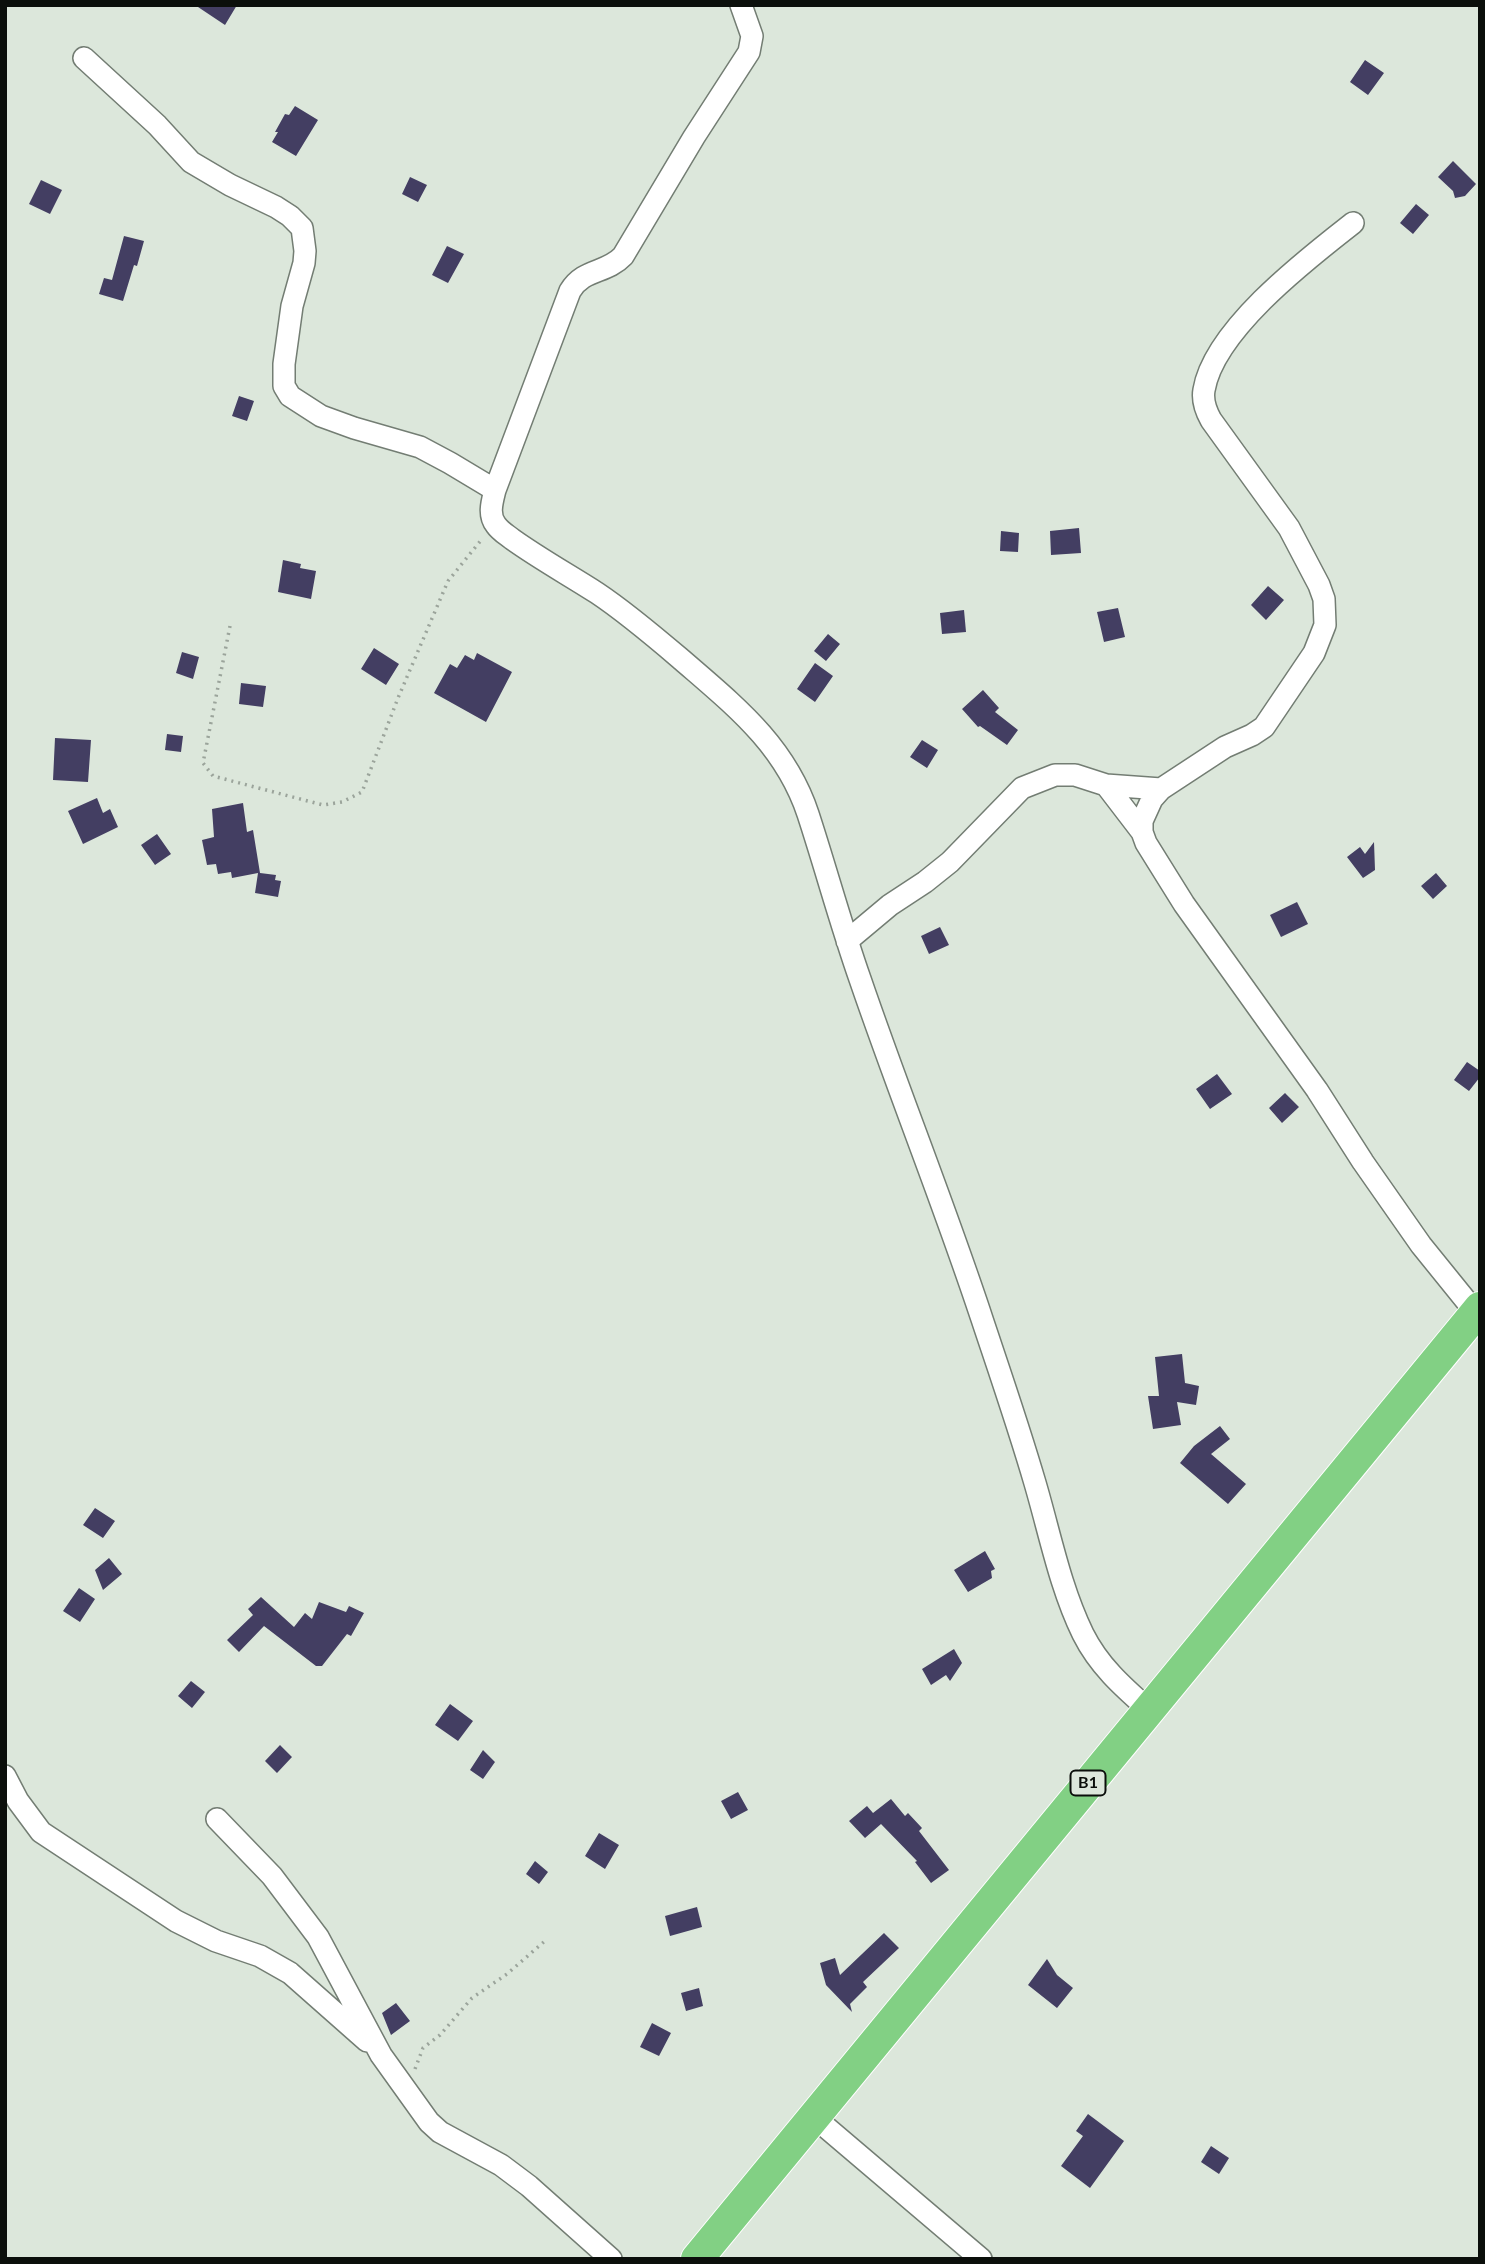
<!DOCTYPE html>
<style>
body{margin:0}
#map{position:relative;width:1485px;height:2264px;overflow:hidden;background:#dce7db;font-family:Lato,sans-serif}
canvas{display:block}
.frame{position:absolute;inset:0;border:7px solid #0b0f0b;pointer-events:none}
</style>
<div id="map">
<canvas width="1485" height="2264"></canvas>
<div class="frame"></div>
</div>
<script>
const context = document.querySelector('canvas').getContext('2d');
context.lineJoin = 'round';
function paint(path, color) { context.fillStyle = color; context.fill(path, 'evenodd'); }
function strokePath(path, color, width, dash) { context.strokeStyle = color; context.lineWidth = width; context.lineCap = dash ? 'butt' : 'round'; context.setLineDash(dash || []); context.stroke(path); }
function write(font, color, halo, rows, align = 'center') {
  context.font = font + ' Lato,sans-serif'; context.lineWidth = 7; context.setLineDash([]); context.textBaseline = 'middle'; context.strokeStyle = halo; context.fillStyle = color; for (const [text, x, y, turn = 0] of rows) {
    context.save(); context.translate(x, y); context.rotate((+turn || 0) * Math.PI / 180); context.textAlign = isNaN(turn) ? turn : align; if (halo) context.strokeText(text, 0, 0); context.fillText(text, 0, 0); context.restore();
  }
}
paint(new Path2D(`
 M195,5H237L225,25Z
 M1365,60L1384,73L1368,95L1350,82Z
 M295,106L318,120L296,156L272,142L278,132H275L285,114L289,115Z
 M1453,161L1476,184L1465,196L1455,198L1453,191L1438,177Z
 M410,177L427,185L418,202L402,194Z
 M41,180L62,190L50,214L29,204Z
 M1416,204L1429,215L1413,234L1400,223Z
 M124,236L144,241L137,266L134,265L123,301L99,294L104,278L112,280Z
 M447,246L464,254L448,283L432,275Z
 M239,396L254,401L247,421L232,416Z
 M1079,528L1081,553L1051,555L1050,531Z
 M1001,531L1019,533L1018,552L1000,551Z
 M283,560L301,564L300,568L316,571L311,599L278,592Z
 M1268,586L1284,600L1266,620L1251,605Z
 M1118,608L1125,637L1104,642L1097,612Z
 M964,610L966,632L942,634L940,613Z
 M828,634L840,644L826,661L814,651Z
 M374,648L399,664L386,685L361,669Z
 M182,652L199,657L193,679L176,673Z
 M477,653L512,672L486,722L434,693L450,664L457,668L465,655L474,660Z
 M815,663L833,676L815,702L797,689Z
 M241,683L266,686L263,707L239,704Z
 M983,690L999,708L995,712L1018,730L1007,745L980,726L978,727L962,709Z
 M167,734L183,736L181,752L165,750Z
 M55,738L91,740L88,782L53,780Z
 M922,740L938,750L927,768L910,757Z
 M97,798L103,813L110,809L118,827L83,844L68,811Z
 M243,803L247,832L253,830L260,873L276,875L275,880L281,881L278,897L255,893L258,873L232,878L231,872L218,874L216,864L207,865L202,840L214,837L212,809Z
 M157,834L171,854L155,865L141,845Z
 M1374,842L1375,870L1363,878L1347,857L1360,847L1365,854Z
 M1436,873L1447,886L1433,899L1421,886Z
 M1297,902L1308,924L1281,937L1270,915Z
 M940,927L949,945L929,954L921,936Z
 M1467,1062L1480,1071V1077L1469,1091L1454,1080Z
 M1217,1074L1232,1094L1210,1109L1196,1089Z
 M1285,1093L1299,1107L1282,1123L1269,1108Z
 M1182,1354L1185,1383L1199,1386L1196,1405L1177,1402L1181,1425L1153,1429L1148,1396H1159L1155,1357Z
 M1220,1426L1230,1439L1211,1454L1246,1484L1228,1504L1180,1463L1194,1446Z
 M95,1508L115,1521L103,1538L83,1525Z
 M985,1551L995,1569L991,1571L992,1578L968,1592L954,1570Z
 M109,1558L122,1574L103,1590L95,1570Z
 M79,1588L95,1599L80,1622L63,1611Z
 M261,1597L294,1627L305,1613L312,1619L319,1602L346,1612L349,1606L364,1613L351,1636L347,1634L322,1666H316L264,1626L239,1652L227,1640L253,1615L248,1609Z
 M954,1649L962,1663L950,1681L946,1675L931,1685L922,1669Z
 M191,1681L205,1692L192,1708L178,1696Z
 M450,1704L473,1721L458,1741L435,1725Z
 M280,1745L292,1757L277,1773L265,1761Z
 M483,1750L495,1762L483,1779L470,1770Z
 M738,1792L748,1810L731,1819L721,1801Z
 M891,1799L905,1816L908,1813L922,1828L919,1831L949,1870L931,1883L915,1862L917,1861L881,1824L865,1838L849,1821L867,1806L873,1813Z
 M599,1833L619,1845L605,1869L585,1856Z
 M535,1861L548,1872L539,1884L526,1874Z
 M697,1907L702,1927L670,1936L665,1916Z
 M884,1933L899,1948L863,1982L867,1987L850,2004L852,2012L826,1985L820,1963L835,1958L840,1975Z
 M1047,1959L1057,1975L1073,1988L1057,2008L1028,1985Z
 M699,1988L703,2006L686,2011L681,1993Z
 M396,2003L410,2021L391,2035L382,2013Z
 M652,2023L671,2033L659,2056L640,2047Z
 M1088,2114L1124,2141L1090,2188L1061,2166L1083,2136L1076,2131Z
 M1211,2146L1229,2158L1219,2174L1201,2162Z`), '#433e62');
const minor = new Path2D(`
 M741,5L752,36L749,52L694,137L623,256C606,274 584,268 570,291L495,490C492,502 488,515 496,525C500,531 507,535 512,539C540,559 569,575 597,593C627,613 655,637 682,660C735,706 785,745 808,814C826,869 841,925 860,979C899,1093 944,1204 982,1319C1000,1373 1019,1428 1035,1483C1050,1534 1060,1587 1083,1634C1099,1666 1123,1687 1149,1710
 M84,58L157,125L191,162L230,185L276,207L290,216L302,228L305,251L304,263L292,306L284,364V386L290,396L321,416L354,428L420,447L450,463L495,490
 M1353,223C1307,259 1214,330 1204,390C1202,401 1206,411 1211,420L1289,528L1319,585L1324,599L1325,625L1314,653L1264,727L1252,735L1225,747L1161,789L1152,799L1142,821V832L1146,843L1184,904L1317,1090L1363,1162L1421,1245L1476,1313
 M1106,785L1142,832
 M847,941L890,905L925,882L950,862L1022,788L1055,775H1075L1106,785L1161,789
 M5,1776L18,1801L41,1832L176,1921L216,1941L260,1956L290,1973L367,2041
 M217,1819L272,1876L318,1937L381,2055L429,2122L440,2132L501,2165L529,2186L611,2259
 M814,2117L981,2259`);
const highway = new Path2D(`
 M697,2259L1480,1308`);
strokePath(minor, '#737d73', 24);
strokePath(highway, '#fff', 34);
strokePath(new Path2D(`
 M230,626L203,763L213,776L323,805L342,802L362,792L398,698L448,581L482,539
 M5,1635V1634
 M415,2069L423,2048L440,2035L472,1998L507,1974L546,1940`), '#9ba49b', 3.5, [2, 5]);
strokePath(minor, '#fff', 21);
strokePath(highway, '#82d084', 32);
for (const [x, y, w] of [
 [1088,1783,35]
]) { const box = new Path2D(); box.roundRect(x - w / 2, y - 12.5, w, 25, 5); context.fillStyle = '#dce7db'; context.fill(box); strokePath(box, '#0b0f0b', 2); }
write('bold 16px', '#0b0f0b', null, [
 ["B1",1088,1783]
]);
</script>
